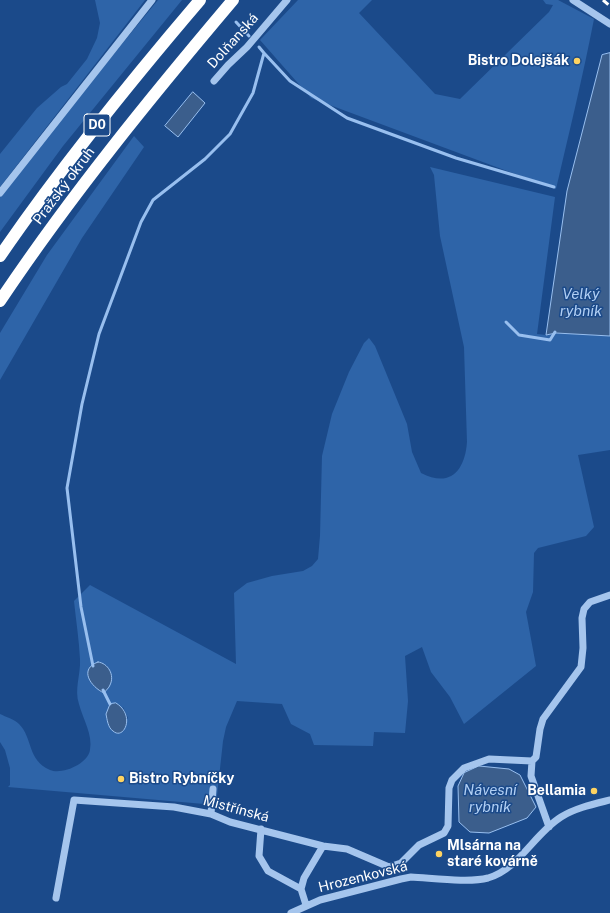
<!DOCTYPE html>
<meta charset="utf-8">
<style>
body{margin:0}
canvas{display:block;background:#1b4a8a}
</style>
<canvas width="610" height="913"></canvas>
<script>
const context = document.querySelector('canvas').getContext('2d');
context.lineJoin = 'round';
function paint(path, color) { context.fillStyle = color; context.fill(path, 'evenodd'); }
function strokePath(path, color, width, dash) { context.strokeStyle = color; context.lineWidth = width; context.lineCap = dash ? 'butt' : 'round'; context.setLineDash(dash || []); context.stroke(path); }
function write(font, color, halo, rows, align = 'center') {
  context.font = font + ' "Public Sans",sans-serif'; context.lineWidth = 3; context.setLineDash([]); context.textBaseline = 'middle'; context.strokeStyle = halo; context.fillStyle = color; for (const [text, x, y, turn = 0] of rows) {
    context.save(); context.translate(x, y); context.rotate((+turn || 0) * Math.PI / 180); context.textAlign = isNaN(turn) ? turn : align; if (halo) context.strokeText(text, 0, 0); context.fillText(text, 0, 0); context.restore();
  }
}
paint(new Path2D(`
 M95,0H145L0,187V154L37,108L61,87L67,84L87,59L97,38L100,23Z
 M158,0H182L63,146L0,232V197L38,146Z
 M298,0H372L359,13L435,94L460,99L549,12L553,5L546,4L543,0H558L594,19C583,76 569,133 556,189L539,183L533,180L507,171L311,98L260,40Z
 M134,136L144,147L82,238L0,380V333L47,255Z
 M430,167L555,197L537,334L546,335L556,333L610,336V450L578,455L594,527L586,536L538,548L534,553L533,592L526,612L536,666L464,724L450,697L431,672L422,647L405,656L408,701L405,733L374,732L373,746L314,745L310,734L291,724L282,704L237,701L226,727L223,741L216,805L8,787L10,785V768L5,750L0,742V714C6,717 14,719 19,724C33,738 27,760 50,770C62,775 88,764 90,750C93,735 83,719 79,704C74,689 81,674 80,659C79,640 76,620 74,601L90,585L236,664L234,593L247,583L272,576L303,571L312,566L318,559L320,536L322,456L332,414L349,372L364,343L369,338L375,346L407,424L412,452L421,473C450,488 465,471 467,442L464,347L440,236L434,175ZM123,707L128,718L114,732Z`), '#2e64a8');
const water = new Path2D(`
 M610,53V336L556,333L546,335L567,191L602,55Z
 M193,92L205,103L178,137L165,126Z
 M98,662C108,663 115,675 110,685C109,688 106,690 104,693C91,687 78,669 98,662Z
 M116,703C136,715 124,741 113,731C108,728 107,719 106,714L110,704Z
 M479,766L509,769L520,775L536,807L527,818L489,833L470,832L459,822L458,786L464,773Z`);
paint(water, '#3b5e8c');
strokePath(water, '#98bfef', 1);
strokePath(new Path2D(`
 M236,22L249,36
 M264,53L290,81L347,118L456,158L554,187
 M506,322L519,335L550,340L555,332
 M93,666L81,607L67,488L82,404L99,334L141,222L153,200L205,159L230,134L253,93L264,53L259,47
 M103,690L110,704`), '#98bfef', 3);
strokePath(new Path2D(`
 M573,0L610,24
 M214,81L228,65L247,47L287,0
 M0,193L152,0
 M211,814L213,789
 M549,827L531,776L532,761L536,757L540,729L543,719L581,667L583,648L582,618L584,609L590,602L610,595
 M261,829L259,856L268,871L301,889L306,905
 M301,889L304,878L323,846
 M56,898L74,800L174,807L211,814L230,822L323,846L347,849L389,867L401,863L419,845L444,833L448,826L449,788L452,780L464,768L489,759L532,761
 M291,913L320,900L401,879L411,877C432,878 469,883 488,878C519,869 534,834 561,817C575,808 594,804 610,800`), '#a5c5ed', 7);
strokePath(new Path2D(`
 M0,256C61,167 130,82 200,0
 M0,301C71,195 151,97 233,0`), '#fff', 12);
strokePath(new Path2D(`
 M603,0L610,6`), '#fff', 3, [7, 3]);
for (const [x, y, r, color] of [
 [577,61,4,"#fed361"],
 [121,779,4,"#fed361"],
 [594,791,4,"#fed361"],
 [439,854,4,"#fed361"]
]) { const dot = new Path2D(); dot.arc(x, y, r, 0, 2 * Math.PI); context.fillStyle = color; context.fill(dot); strokePath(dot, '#1b4a8a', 1.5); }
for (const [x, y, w] of [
 [97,125,26]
]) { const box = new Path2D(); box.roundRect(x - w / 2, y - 11, w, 22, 3); context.fillStyle = '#1b4a8a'; context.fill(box); strokePath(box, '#fff', 1); }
write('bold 13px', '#fff', null, [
 ["D0",97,125]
]);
write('14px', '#fff', '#1b4a8a', [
 ["Dolňanská",233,41,-48],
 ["Pražský okruh",64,186,-53],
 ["Mistřínská",236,809,15],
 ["Hrozenkovská",363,877,-14]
]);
write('bold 14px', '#fff', '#1b4a8a', [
 ["Bistro Dolejšák",569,61],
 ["Bistro Rybníčky",129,779,"left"],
 ["Bellamia",586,791],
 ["Mlsárna na",447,846,"left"],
 ["staré kovárně",447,862,"left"]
], 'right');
write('italic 15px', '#b1cff4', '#1b4a8a', [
 ["Velký",581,294],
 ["rybník",581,311],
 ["Návesní",490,790],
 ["rybník",490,807]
]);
</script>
